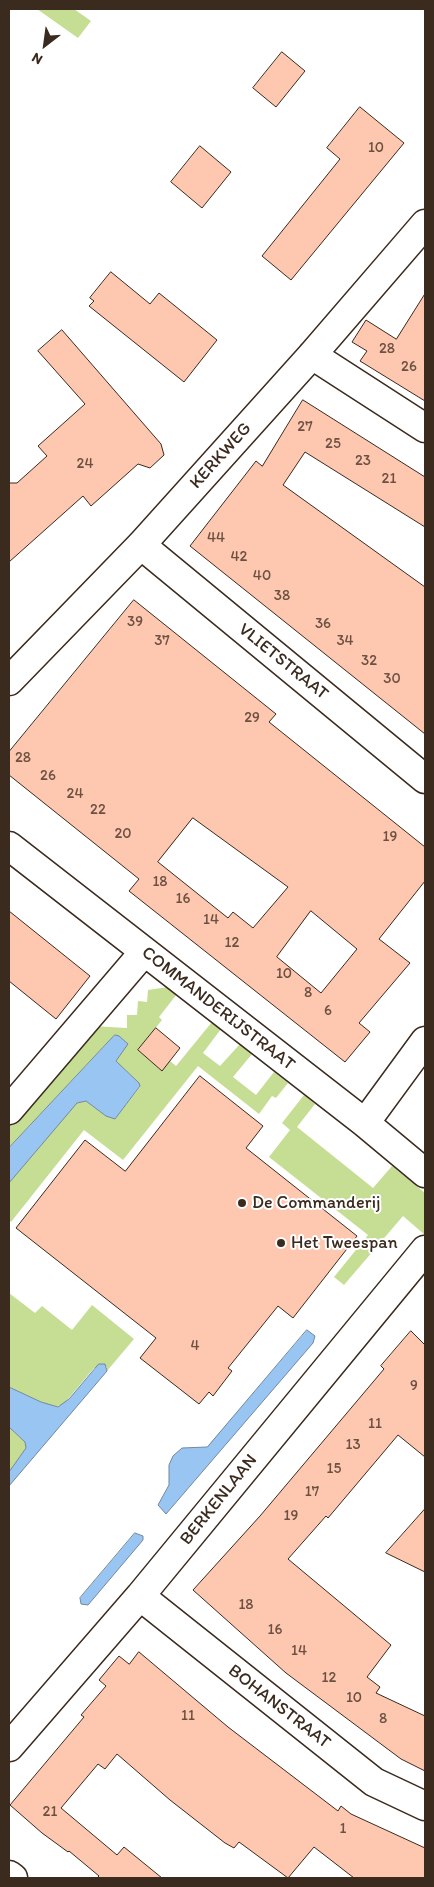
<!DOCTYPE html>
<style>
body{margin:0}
#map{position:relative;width:434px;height:1887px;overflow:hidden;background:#fff;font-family:Itim,sans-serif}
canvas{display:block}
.frame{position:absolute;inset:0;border:10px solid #3b2a1e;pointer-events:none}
.north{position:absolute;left:20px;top:20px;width:50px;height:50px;-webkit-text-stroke:4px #fff;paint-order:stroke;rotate:210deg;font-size:14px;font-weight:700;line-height:20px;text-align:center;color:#3b2a1e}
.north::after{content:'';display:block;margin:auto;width:18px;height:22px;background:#3b2a1e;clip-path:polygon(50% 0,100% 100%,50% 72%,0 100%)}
</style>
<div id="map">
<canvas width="434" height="1887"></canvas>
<div class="frame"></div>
<div class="north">N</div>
</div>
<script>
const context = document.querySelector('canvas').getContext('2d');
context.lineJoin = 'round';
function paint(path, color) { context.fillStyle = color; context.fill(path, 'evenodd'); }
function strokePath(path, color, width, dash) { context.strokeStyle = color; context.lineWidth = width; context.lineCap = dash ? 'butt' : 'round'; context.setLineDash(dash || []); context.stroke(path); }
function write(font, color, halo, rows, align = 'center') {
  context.font = font + ' Itim,sans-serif'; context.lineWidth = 4; context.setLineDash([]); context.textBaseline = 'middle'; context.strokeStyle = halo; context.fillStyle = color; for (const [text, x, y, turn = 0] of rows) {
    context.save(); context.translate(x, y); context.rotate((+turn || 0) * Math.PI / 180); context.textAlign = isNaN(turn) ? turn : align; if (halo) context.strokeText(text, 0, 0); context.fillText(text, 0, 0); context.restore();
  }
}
paint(new Path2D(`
 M37,9H74L91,21L78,38Z
 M168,987L177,994L159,1017L162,1020L138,1050L161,1070L170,1061L176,1066L212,1022L221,1029L203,1053L220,1066L240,1044L252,1054L233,1077L256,1095L274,1072L288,1083L276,1098L272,1096L259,1114L198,1066L123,1160L84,1130L11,1222L9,1220V1183L76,1103L86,1101L106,1116L115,1119L140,1087L139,1083L116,1061L127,1044L115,1035L9,1148V1126L57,1072L92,1026L127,1028V1015H137L138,1001L147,1002L148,990Z
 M304,1095L315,1104L297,1127L373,1188L392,1166L425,1193V1235L403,1216L344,1285L334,1277L368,1235L269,1157L290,1130L282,1123Z
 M9,1293L35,1313L42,1306L72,1330L92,1305L134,1339L107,1371V1367L94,1368L63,1405L52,1407L9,1387Z
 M9,1427L25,1442L26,1448L9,1472Z`), '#c5de94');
const water = new Path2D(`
 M115,1035L119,1036L128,1044L116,1061L139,1083L140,1086L115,1119L106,1116L86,1101L77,1103L9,1183V1148Z
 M307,1330L315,1336L313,1343L166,1514L158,1505L169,1485V1465L173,1456L182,1448L207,1447Z
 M99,1364H105L107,1371L9,1486V1472L26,1448L25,1442L9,1427V1387L41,1402L58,1407L69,1399Z
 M135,1533L143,1536V1540L88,1605L81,1604L80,1598Z`);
paint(water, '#99c5f3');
strokePath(water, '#73879e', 1);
const building = new Path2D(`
 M282,52L305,71L276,107L253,88Z
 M360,107L404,143L291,280L262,256L340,159L327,148Z
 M200,146L231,172L202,208L171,182Z
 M111,272L150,304L159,293L217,340L184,382L89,306L94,301L90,298Z
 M425,294V401L360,361L367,351L352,342L366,320L396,339Z
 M62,330L161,444L164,455L150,468L138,464L91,506L83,496L9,562V483H17L47,456L38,446L85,404L38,351Z
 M303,400L425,477V527L305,452L283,485L425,587V734L190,546L256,461L262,466Z
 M134,600L276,714L269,722L425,847V881L379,939L410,963L359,1023L370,1032L345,1062L129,891L139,879L9,775V752ZM193,818L288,887L253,928L233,912L228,918L158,862ZM311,911L357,949L321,993L277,957Z
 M9,911L90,976L56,1019L9,981Z
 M156,1028L180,1048L162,1071L138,1050Z
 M200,1076L263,1126L246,1148L357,1236L293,1318L278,1306L228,1368L232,1371L213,1396L209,1392L199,1404L140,1358L156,1338L16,1228L85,1140L125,1171Z
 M411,1331L425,1345V1457L398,1435L328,1518L326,1516L288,1559L391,1645L367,1677L380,1687L376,1693L425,1716V1771L401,1759L286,1673L193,1590L260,1516L384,1369L381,1366Z
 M425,1509V1572L386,1553Z
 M139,1652L228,1727L338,1811L341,1806L351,1814L425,1848V1878H354L314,1847L288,1878L239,1842L234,1848L225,1843L170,1800L117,1754L105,1769L98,1764L61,1808L117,1855L124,1847L162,1878H97L99,1876L69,1851L68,1852L42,1833L10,1805L84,1717L81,1715L106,1686L99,1680L119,1656L129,1664Z`);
paint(building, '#fec7b0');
strokePath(building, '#3b2a1e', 1);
const minor = new Path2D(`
 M312,355L425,428
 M141,545L425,779
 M9,681L141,545L312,355L425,224
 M9,846L365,1123L425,1173
 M9,1110L144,952
 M365,1123L425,1041
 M140,1596L374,1782L425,1806
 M9,1747L140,1596L425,1250
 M9,1875L13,1878`);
strokePath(minor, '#3b2a1e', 31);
strokePath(minor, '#fff', 28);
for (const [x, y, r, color] of [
 [242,1203,5,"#3b2a1e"],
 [281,1243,5,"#3b2a1e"]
]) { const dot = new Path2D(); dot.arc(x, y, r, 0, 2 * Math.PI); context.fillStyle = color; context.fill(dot); strokePath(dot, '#fff', 2); }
write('15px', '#6c5142', null, [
 ["10",376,148],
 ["28",387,349],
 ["26",409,367],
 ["27",305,427],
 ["25",333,444],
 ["23",363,461],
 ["24",85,464],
 ["21",389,479],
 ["44",216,538],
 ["42",239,557],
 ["40",262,576],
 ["38",282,596],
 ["39",135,622],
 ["36",323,624],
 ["37",162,641],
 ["34",345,641],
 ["32",369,661],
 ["30",392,679],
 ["29",252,718],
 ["28",23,758],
 ["26",48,776],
 ["24",75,794],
 ["22",98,810],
 ["20",123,834],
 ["19",390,837],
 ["18",160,882],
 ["16",183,899],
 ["14",211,920],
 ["12",232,943],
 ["10",284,974],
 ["8",308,993],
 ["6",328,1011],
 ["4",195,1346],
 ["9",414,1386],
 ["11",375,1424],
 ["13",353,1445],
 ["15",334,1469],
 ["17",312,1492],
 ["19",291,1516],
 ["18",246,1605],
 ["16",275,1630],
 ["14",299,1651],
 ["12",329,1678],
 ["10",354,1698],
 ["11",188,1716],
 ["8",383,1719],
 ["21",50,1812],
 ["1",343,1829]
]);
write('18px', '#3b2a1e', '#fff', [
 ["KERKWEG",221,456,-48],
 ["VLIETSTRAAT",283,662,39],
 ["COMMANDERIJSTRAAT",218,1009,38],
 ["BERKENLAAN",219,1500,-51],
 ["BOHANSTRAAT",279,1707,38]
]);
write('18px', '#3b2a1e', '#fff', [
 ["De Commanderij",252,1203],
 ["Het Tweespan",291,1243]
], 'left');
</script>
